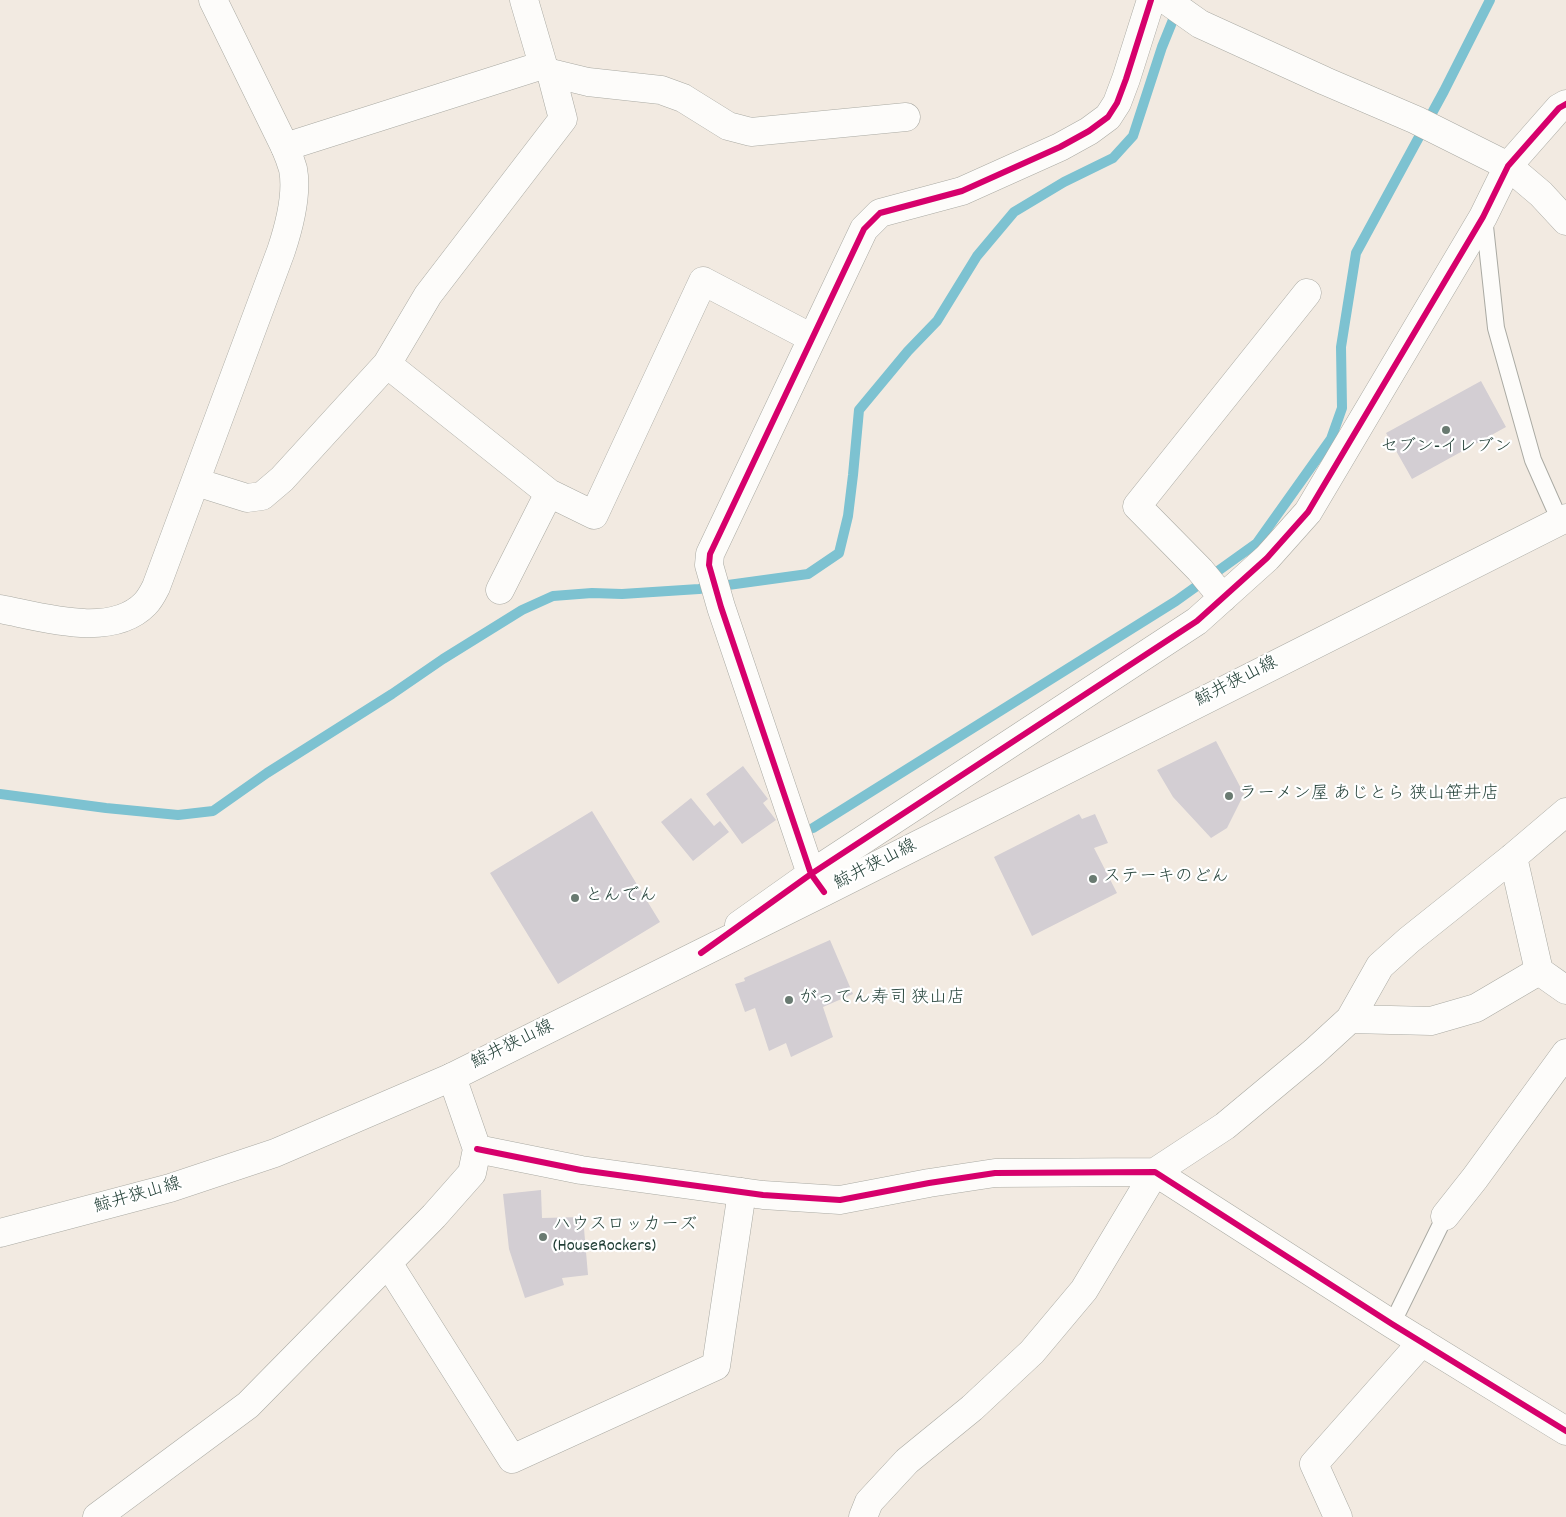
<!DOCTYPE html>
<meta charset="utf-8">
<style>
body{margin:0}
canvas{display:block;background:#f2eae1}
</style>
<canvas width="1566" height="1517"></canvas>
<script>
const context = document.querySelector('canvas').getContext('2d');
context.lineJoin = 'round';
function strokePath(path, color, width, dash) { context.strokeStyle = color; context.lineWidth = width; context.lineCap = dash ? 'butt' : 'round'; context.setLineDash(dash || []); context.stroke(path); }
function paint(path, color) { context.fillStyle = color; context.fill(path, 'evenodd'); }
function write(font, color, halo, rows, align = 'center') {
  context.font = font + ' Dekko,"Klee One",sans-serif'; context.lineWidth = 4.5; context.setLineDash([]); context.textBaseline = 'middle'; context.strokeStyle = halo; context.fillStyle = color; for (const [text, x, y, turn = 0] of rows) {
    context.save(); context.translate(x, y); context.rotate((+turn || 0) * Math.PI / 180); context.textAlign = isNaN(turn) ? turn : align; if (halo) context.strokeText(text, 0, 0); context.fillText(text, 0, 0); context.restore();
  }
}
strokePath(new Path2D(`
 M0,794L106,808L178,815L213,811L267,773L392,694L443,659L522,610L553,596L592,593L622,594L699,589L808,574L839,553L848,516L853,475L859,410L908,351L937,321L977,256L1014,212L1064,182L1113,158L1133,136L1162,47L1177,10
 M813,828L1176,601L1257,543L1331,439L1342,408L1341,347L1356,253L1444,91L1490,0`), '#7dc2d1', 10);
paint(new Path2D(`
 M1481,381L1506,427L1412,479L1386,433Z
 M1216,741L1244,794L1227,828L1211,838L1173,797L1157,770Z
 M743,766L768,799L763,803L776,820L742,844L706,794Z
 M691,798L714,826L720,821L729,832L693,861L661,822Z
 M592,811L660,922L558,984L490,873Z
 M1079,814L1082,819L1095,814L1108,843L1094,848L1117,893L1032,936L994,857Z
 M830,940L853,994L823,1007L833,1037L791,1057L786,1043L769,1051L755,1008L745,1012L735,984L745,981L744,978Z
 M541,1190L542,1218L583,1217L588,1275L562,1278L564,1285L525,1298L509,1249L503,1194Z`), '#d3ced3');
const service = new Path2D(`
 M1484,217L1496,328L1533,460L1560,521
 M1392,1324L1445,1216`);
const minor = new Path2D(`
 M1166,0L1200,24L1325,81L1416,120L1508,166L1541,194L1566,221
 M285,147L543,65L524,0
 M387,364L549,493L594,515L703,281L812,338
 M196,482L247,498L262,496L282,479L387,364L428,295L563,119L551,73L588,82L661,90L683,98L728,126L751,132L906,117
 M500,590L549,493
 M1223,598L1200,570L1137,506L1307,293
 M1513,857L1539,971L1566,990
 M822,888L811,874L721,607L709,565L710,554L864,229L880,213L962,191L1060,147L1089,131L1108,117L1117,103L1126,79L1151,0
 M739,925L811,874L1197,621L1267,558L1308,512L1483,217L1508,166L1559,108L1566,104
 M1350,1019L1431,1021L1476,1008L1539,971
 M477,1149L581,1170L763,1195L840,1200L929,1183L995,1173L1155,1172L1392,1324L1566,1431
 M1445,1216L1475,1178L1566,1053
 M388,1263L512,1459L716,1366L742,1192
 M97,1517L248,1405L434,1216L472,1173L477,1149L452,1077
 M863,1517L869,1502L907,1461L972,1408L1032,1352L1084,1290L1155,1172L1225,1126L1314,1052L1350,1019L1380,966L1409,940L1513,857L1566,812
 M1338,1517L1314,1464L1422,1342`);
const tertiary = new Path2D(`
 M0,609C42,617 111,639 145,604C150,599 153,593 156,587L281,251C289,227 298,195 293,169C291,162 288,154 285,147L213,0`);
const secondary = new Path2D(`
 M0,1233L170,1188L275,1153L452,1077L824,892L1566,518`);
strokePath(service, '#aaaaa3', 18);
strokePath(minor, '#aaaaa3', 29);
strokePath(tertiary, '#aaaaa3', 29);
strokePath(secondary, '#aaaaa3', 29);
strokePath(service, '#fdfcfa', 16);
strokePath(minor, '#fdfcfa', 28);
strokePath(tertiary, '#fdfcfa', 28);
strokePath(secondary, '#fdfcfa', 28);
strokePath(new Path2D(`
 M824,892L811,874L721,607L709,565L710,554L864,229L880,213L962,191L1060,147L1089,131L1108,117L1117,103L1126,79L1151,0
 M701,953L811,874L1197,621L1267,558L1308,512L1483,217L1508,166L1559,108L1566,104
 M477,1149L581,1170L763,1195L840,1200L929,1183L995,1173L1155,1172L1392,1324L1566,1431`), '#d6006c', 6);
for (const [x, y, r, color] of [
 [1446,430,5,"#697a71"],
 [1229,796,5,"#697a71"],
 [1093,879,5,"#697a71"],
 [575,898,5,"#697a71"],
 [789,1000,5,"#697a71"],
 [543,1237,5,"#697a71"]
]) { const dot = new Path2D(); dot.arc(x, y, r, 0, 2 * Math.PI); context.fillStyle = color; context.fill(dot); strokePath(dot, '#fff', 2); }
write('18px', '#1f3d34', '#fff', [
 ["セブン-イレブン",1446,449,"center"],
 ["ラーメン屋 あじとら 狭山笹井店",1239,796],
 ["ステーキのどん",1103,879],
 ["とんでん",585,898],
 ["がってん寿司 狭山店",799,1000],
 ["ハウスロッカーズ",553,1227],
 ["(HouseRockers)",553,1248]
], 'left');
write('18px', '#1f3d34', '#fff', [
 ["鯨井狭山線",1237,683,-27],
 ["鯨井狭山線",876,866,-27],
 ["鯨井狭山線",513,1046,-26],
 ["鯨井狭山線",138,1197,-16]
]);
</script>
